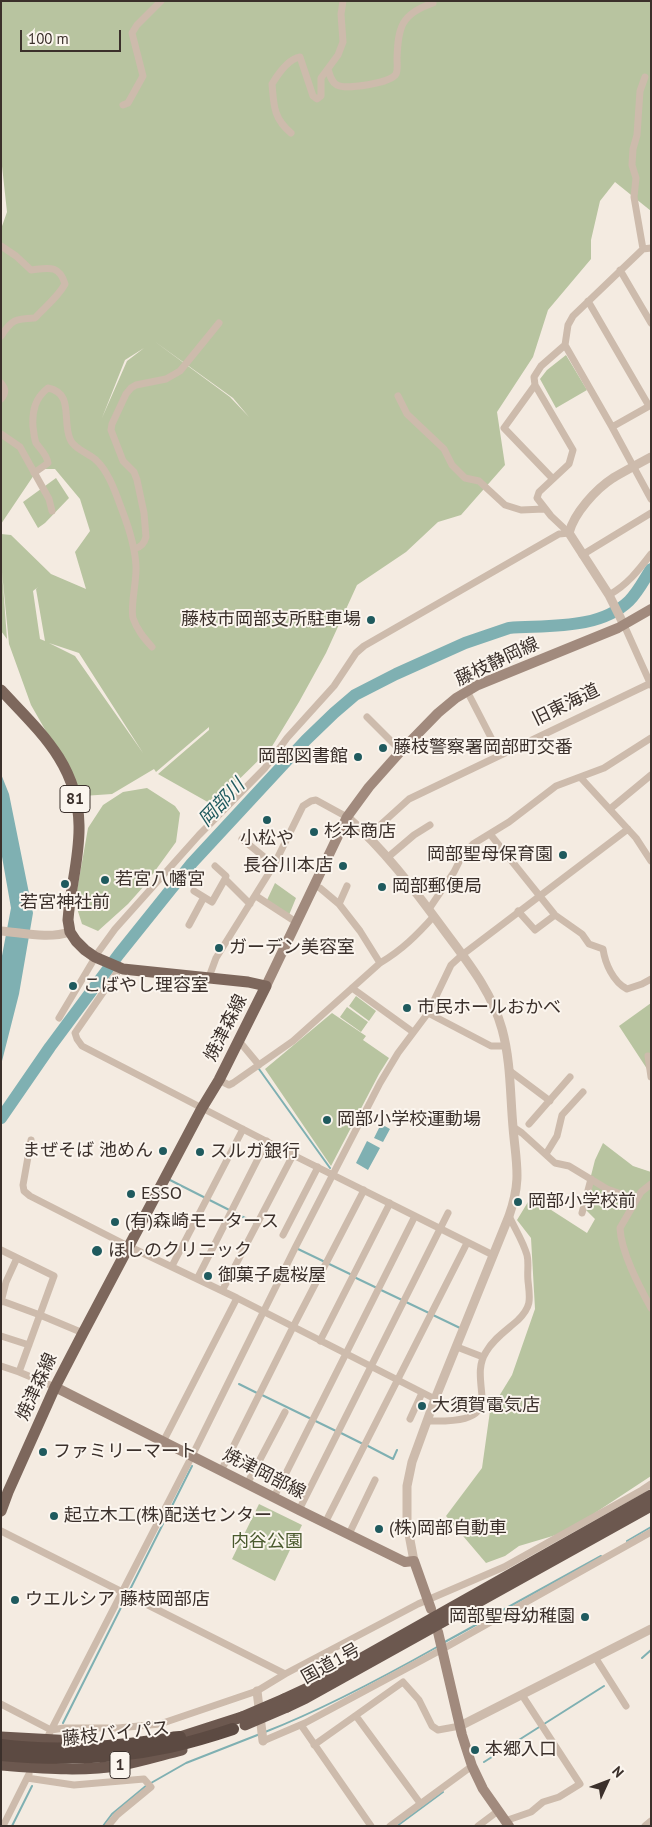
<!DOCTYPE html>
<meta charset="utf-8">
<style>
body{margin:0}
#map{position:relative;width:652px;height:1827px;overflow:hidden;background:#f4ebe1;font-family:"PT Sans",sans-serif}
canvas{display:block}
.frame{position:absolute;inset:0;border:2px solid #3b302b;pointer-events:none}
.north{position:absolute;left:582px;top:1757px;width:50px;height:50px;-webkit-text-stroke:4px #fbf5ee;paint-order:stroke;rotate:47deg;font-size:14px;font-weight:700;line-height:20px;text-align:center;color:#3b302b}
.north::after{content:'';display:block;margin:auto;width:18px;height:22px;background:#3b302b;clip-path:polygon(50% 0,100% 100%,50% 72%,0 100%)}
.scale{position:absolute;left:20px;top:30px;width:101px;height:22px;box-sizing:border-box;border:2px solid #3b302b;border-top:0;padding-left:6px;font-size:15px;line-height:18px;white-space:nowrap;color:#3b302b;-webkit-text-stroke:4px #fbf5ee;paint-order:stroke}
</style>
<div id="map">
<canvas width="652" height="1827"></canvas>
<div class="frame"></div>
<div class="north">N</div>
<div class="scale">100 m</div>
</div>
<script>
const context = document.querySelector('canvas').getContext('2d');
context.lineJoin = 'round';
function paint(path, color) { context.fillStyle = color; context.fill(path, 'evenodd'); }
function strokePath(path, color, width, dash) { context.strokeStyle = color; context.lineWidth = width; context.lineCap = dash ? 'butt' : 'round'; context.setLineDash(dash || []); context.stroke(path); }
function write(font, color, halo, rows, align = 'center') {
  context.font = font + ' "PT Sans","Noto Sans JP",sans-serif'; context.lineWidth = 4; context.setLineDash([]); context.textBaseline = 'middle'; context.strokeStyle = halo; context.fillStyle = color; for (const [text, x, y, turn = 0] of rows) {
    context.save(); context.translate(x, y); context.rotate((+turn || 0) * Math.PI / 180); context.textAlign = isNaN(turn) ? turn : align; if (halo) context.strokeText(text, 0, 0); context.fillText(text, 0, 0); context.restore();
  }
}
paint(new Path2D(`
 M1,1H651V211L615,182L600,201L591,240V259L548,310L533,357L497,412L505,465L461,515L438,522L406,552L357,585L326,653L299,702L271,748L213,805L158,774L209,730V727L156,772L154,769L112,794L83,796L31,705L9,644L2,572L7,639L1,631V534L11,535L51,574L86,589L75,552L90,531L80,499L55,469H38L1,524V229L7,212L1,157ZM154,341L233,398L249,417L230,397ZM144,348L127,361L102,418L125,360ZM38,587L36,589L45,641L40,639L33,591ZM49,643L79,653L143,753L75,656Z
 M566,355L587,390L556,408L540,379L547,370Z
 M56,478L69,498L45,523L38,528L23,502Z
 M147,788L175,806L180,813L176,842L144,886L128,904L98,931L82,924L75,902L88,828L103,805L123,792Z
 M275,883L296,898L289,915L267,900Z
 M356,996L376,1011L369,1021L349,1006Z
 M651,1003V1075L619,1026Z
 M347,1007L368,1022L361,1032L340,1017Z
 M332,1013L366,1036L363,1040L389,1058L379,1074L331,1166L265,1069Z
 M603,1143L633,1166L651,1172V1476L566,1532L519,1546L505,1556L486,1563L446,1516L482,1468L490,1411L512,1375L535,1309L531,1238L517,1220L531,1197L587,1233L595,1219L583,1207L595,1160Z
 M259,1504L302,1525L275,1581L232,1559Z`), '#b8c4a0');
paint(new Path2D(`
 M1,774L9,794L33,913L19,994L1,1065V961L11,908L1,851Z
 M381,1124L390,1129L383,1142L374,1138Z
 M367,1141L380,1148L368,1170L356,1163Z`), '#7fb0b2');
strokePath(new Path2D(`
 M259,1069L330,1168
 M168,1179L255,1223
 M298,1249L350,1274
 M354,1277L377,1288
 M381,1290L402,1300
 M406,1302L429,1313
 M433,1315L460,1328
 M239,1384L257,1393
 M262,1395L336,1431
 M341,1433L363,1444
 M368,1446L393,1459L397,1450
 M627,1541L651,1527
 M443,1643L601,1556
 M642,1658L651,1650
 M63,1723L192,1466
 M265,1732C324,1709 382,1678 437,1647
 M484,1762L604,1686
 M151,1783L186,1763L260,1734
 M12,1826L32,1786
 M103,1826L112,1814L147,1785
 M397,1826L443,1792`), '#7fb0b2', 2);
strokePath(new Path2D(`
 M1,1118L50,1047L119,954L192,863L306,740L334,713L355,695L396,674L465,643L509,628C548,625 599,630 629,601C638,592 644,580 651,569`), '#7fb0b2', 12);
strokePath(new Path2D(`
 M328,69C330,75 331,82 337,85C346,90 391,83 396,74C398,70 397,63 397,59C398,27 401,14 433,3
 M123,105L128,103L143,76L132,33L137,25L161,1
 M291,133C273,118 274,105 272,84C278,74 288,59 300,57L313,96L317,99L321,96V78L338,55L343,42L341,14L343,1
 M1,246L16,256L31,270C48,268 59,264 65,284C58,297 45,307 35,318C15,319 12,319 1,336
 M651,248L643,249L573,316L568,325L565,345L612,427L651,499
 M643,249L634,197L636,178L632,165L633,149L637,135L640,91L645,77
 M620,270L651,323
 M588,301L649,406
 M565,345L541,366L534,377L535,385L573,450L569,464L539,492L537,498L551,516L569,533
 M1,383C6,389 6,393 1,399
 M535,385L504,428L552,478
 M398,396L407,414L444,449L452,465L465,478L479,481L505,505L521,510L544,509
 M612,427L651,405
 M1,434L20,447L49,499L52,511
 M34,473L48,463C47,455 41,450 36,443C34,438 34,432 33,427C32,411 35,398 48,388C74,393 62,420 70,439C74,449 88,453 96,460C109,472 116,494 122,510C129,528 135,547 136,566C137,580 130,607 133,618C137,630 144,638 152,647
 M134,549C141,547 144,544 146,537L144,513L137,480L134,472L123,461L111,430L112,424L126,394L131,388L136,385L166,379L180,371L219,323
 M582,555L651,513
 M609,595C627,585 638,571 651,554
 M624,625L651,685
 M467,691L500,755
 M367,717L401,751
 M581,778L636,838L651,861
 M610,809L651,775
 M490,834L555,915L582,934L589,944L603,949C605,963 613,982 627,989L642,984L651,979
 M367,837L409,799L651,683
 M242,839L274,865
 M387,858L414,835L430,825
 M215,866L226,876L225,879L250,904
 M314,886L320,888L339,904
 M347,886L339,904L360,931L380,963
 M194,891L212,902L225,879
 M256,896L296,922
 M429,909L454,872L462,856L473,844L509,822L556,786L604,768L651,738
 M518,911L535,930L555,915
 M189,925L204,897
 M120,968L75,1033L77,1039L82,1046L293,1155L493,1255
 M209,977L216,958L274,865L303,806L311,801L316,800L347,817
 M352,988L413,1032
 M428,1013L491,1046H506
 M59,1018L99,951L115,929L199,835L265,768L287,738L334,686L356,653L364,646L559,534L569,533
 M239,1041L259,1065
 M648,1056L651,1077
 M510,1071L550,1101
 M219,1080L229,1085L233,1083L293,1041L380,963C402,950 417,935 434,916
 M529,1124L570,1077
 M513,1127L522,1133L555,1163L569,1166L607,1189L621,1194L633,1207
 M31,1140L23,1185L24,1191L30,1196L128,1246L237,1298L435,1399
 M546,1154L557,1136L562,1115L583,1092
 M651,1184L641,1192L620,1228C621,1252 639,1286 651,1308
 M582,1213L591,1179
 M283,1235L318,1167
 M1,1250L54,1276L19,1372
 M172,1266L243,1129
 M197,1279L267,1141
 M222,1291L293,1155
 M2,1301L40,1315L83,1333
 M1,1302L6,1282L17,1258
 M1,1336L29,1345
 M320,1341L390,1203
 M457,1347L483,1357
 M1,1366L19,1372L55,1387
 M410,1419L422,1393
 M427,1421C445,1421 484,1424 482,1397C481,1381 477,1366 486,1352C494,1338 507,1330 518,1320C532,1306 530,1299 528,1281C527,1272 529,1263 527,1255C523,1241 515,1229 509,1216
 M163,1442L237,1298
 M221,1471L293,1327L364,1190
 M247,1484L285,1412
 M274,1497L415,1216
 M299,1510L448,1213
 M325,1523L467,1243
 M1,1531L285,1674
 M349,1534L375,1480
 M595,1657L626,1706
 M1,1704L51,1730L64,1728H118L160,1724L257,1691L285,1674L418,1604L504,1567L642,1490L651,1484
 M356,1716L420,1803
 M301,1725L371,1826
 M47,1738L192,1456L295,1248L380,1083L398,1053L428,1013L451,965L462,955L628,829
 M263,1741L305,1723L441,1650L651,1532
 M314,1745L403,1682L419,1700L432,1726L438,1730L460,1726
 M27,1778L74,1785L144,1779L151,1787L117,1815L108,1826
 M505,1821L531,1812L543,1802L559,1797L580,1784L522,1695
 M3,1826L29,1774
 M390,1826L472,1766
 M478,1826L498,1811
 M645,1826L651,1821`), '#cdbbac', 7);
strokePath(new Path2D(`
 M624,625L609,595L569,533C574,513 596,489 613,478C625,471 638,464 651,457
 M347,817C383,848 413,888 441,926C465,959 491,989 502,1029C511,1062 510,1094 513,1127C516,1164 522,1179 509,1216L435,1399L412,1462L407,1486V1524L414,1561
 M1,931C24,933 48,939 70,932
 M257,1691L263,1741
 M460,1726L651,1629`), '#cdbbac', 9);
strokePath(new Path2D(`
 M266,986L347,817L369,787L401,751L438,713L456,698L478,685L618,628L651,609
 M55,1387L299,1510L405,1562L414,1561L431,1609
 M438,1632L462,1735L472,1766L483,1789L509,1826`), '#a18a7d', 10);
strokePath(new Path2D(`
 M1,690C39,731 78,764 79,825C80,856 70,889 68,920L70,932L76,941L85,950L95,957L123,969L248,982L266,986L219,1080L202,1108L83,1333L55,1387L8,1492L1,1511`), '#7d675c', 11);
strokePath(new Path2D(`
 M284,1699L312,1686L651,1495
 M287,1707L306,1698L651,1506
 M1,1737L92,1742
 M173,1737H180L242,1717
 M1,1765C41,1768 82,1772 122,1765C142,1761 162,1755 182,1750`), '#6c584f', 11);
strokePath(new Path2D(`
 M1,1745C62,1753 121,1746 180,1737
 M1,1755C57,1760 115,1759 170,1747C192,1742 212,1736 233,1729`), '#5c4a42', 12);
strokePath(new Path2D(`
 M242,1717L284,1699
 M245,1725L287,1707`), '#6c584f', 11);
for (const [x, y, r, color] of [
 [371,620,5,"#1f5a5e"],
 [383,748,5,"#1f5a5e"],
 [358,757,5,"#1f5a5e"],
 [267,820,5,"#1f5a5e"],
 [314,832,5,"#1f5a5e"],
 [563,855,5,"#1f5a5e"],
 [343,866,5,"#1f5a5e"],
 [105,880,5,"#1f5a5e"],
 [65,884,5,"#1f5a5e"],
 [382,887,5,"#1f5a5e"],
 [219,948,5,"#1f5a5e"],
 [73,986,5,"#1f5a5e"],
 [407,1008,5,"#1f5a5e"],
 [327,1120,5,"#1f5a5e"],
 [163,1151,5,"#1f5a5e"],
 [200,1152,5,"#1f5a5e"],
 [131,1194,5,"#1f5a5e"],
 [518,1202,5,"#1f5a5e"],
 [115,1222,5,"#1f5a5e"],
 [97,1251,6,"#1f5a5e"],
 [208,1276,5,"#1f5a5e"],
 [422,1406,5,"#1f5a5e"],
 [43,1452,5,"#1f5a5e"],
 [54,1516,5,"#1f5a5e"],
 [379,1529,5,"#1f5a5e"],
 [15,1600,5,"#1f5a5e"],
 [585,1617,5,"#1f5a5e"],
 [475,1750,5,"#1f5a5e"]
]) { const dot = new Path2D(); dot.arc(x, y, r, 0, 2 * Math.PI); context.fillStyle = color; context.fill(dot); strokePath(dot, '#fbf5ee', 2); }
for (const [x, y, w] of [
 [75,799,30],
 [120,1765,20]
]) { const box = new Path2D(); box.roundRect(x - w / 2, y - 13.5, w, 27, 4); context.fillStyle = '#fbf5ee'; context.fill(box); strokePath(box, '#3b302b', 1); }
write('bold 16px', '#3b302b', null, [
 ["81",75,799],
 ["1",120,1765]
]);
write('18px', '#3b302b', '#fbf5ee', [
 ["藤枝市岡部支所駐車場",361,620,"right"],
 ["藤枝警察署岡部町交番",393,748],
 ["岡部図書館",348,757,"right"],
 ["杉本商店",324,832],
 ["小松や",267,839,"center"],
 ["岡部聖母保育園",553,855,"right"],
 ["長谷川本店",333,866,"right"],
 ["若宮八幡宮",115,880],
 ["岡部郵便局",392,887],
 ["若宮神社前",65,903,"center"],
 ["ガーデン美容室",229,948],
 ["こばやし理容室",83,986],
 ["市民ホールおかべ",417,1008],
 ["岡部小学校運動場",337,1120],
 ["まぜそば 池めん",153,1151,"right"],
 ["スルガ銀行",210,1152],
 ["ESSO",141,1194],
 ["岡部小学校前",528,1202],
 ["(有)森崎モータース",125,1222],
 ["ほしのクリニック",108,1251],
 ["御菓子處桜屋",218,1276],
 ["大須賀電気店",432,1406],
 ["ファミリーマート",53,1452],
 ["起立木工(株)配送センター",64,1516],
 ["(株)岡部自動車",389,1529],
 ["ウエルシア 藤枝岡部店",25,1600],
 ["岡部聖母幼稚園",575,1617,"right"],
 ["本郷入口",485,1750]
], 'left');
write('18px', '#3b302b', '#fbf5ee', [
 ["藤枝静岡線",497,662,-25],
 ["旧東海道",566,705,-26],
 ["焼津森線",226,1028,-63],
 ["焼津森線",37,1387,-65],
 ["焼津岡部線",264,1474,27],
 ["国道1号",331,1664,-29],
 ["藤枝バイパス",116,1734,-6]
]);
write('18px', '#4a5a2e', '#fbf5ee', [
 ["内谷公園",267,1542]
]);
write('italic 19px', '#1f5a5e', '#fbf5ee', [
 ["岡部川",222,803,-47]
]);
</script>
